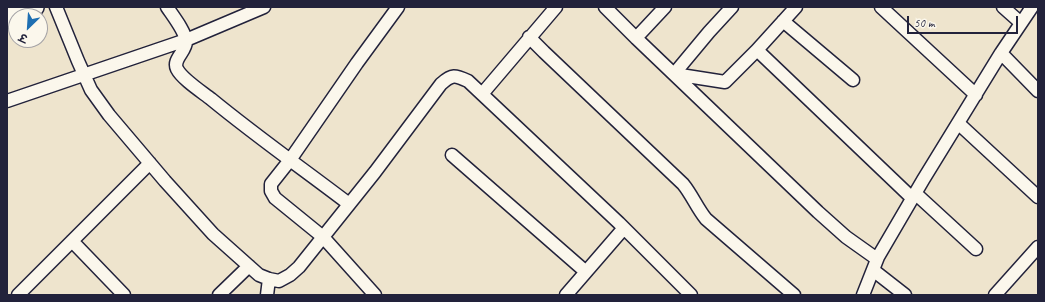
<!DOCTYPE html>
<meta charset="utf-8">
<style>
body{margin:0}
#map{position:relative;width:1045px;height:302px;overflow:hidden;background:#eee4cd;font-family:Caveat,"Playpen Sans Deva",sans-serif}
canvas{display:block}
.frame{position:absolute;inset:0;border:8px solid #22223b;pointer-events:none}
.north{position:absolute;left:8px;top:8px;width:40px;height:40px;box-sizing:border-box;background:#fbf7ec;border:1px solid #a4a2a5;border-radius:50%;rotate:205deg;font-size:11px;font-weight:700;line-height:16px;text-align:center;color:#22223b}
.north::after{content:'';display:block;margin:auto;width:14px;height:18px;background:#1f6fb2;clip-path:polygon(50% 0,100% 100%,50% 72%,0 100%)}
.scale{position:absolute;left:907px;top:16px;width:111px;height:18px;box-sizing:border-box;border:2px solid #22223b;border-top:0;padding-left:5px;font-size:12px;line-height:14px;white-space:nowrap;color:#22223b;-webkit-text-stroke:3px #fbf7ec;paint-order:stroke}
</style>
<div id="map">
<canvas width="1045" height="302"></canvas>
<div class="frame"></div>
<div class="north">उ</div>
<div class="scale">50 m</div>
</div>
<script>
const context = document.querySelector('canvas').getContext('2d');
context.lineJoin = 'round';
function strokePath(path, color, width, dash) { context.strokeStyle = color; context.lineWidth = width; context.lineCap = dash ? 'butt' : 'round'; context.setLineDash(dash || []); context.stroke(path); }
const minor = new Path2D(`
 M56,7L78,61L91,90L109,115L165,181L213,234L259,275L269,279L279,281L290,275L299,267L375,172L441,84C452,74 455,75 468,81L619,223L691,295
 M167,7C173,16 185,31 186,41C187,51 172,59 177,69C182,79 202,92 211,99C256,136 303,169 349,204
 M605,7L636,38L818,212L846,237L877,259
 M881,7L976,95
 M1003,7L1021,23
 M783,21L853,80
 M529,37L544,52L683,184C692,195 697,208 706,219L794,295
 M636,38L665,7
 M757,50L912,198
 M1001,53L1038,91
 M674,74L725,82L757,50L796,7
 M674,74L709,32L732,7
 M482,94L556,7
 M7,101L186,40L264,7
 M958,123L1038,197
 M452,155L586,272
 M915,193L976,249
 M72,241L124,295
 M873,270L905,295
 M18,295L150,163
 M219,295L249,266
 M267,295L269,279
 M375,295L323,237L275,198L271,191V184L290,160L357,63L398,7
 M566,295L624,228
 M863,295L878,257L923,180L1001,53L1032,7
 M995,295L1038,247`);
const trunk = new Path2D(`
 M7,18L34,7`);
strokePath(minor, '#22223b', 15);
strokePath(trunk, '#22223b', 22);
strokePath(minor, '#fbf7ec', 12);
strokePath(trunk, '#fbf7ec', 19);
</script>
